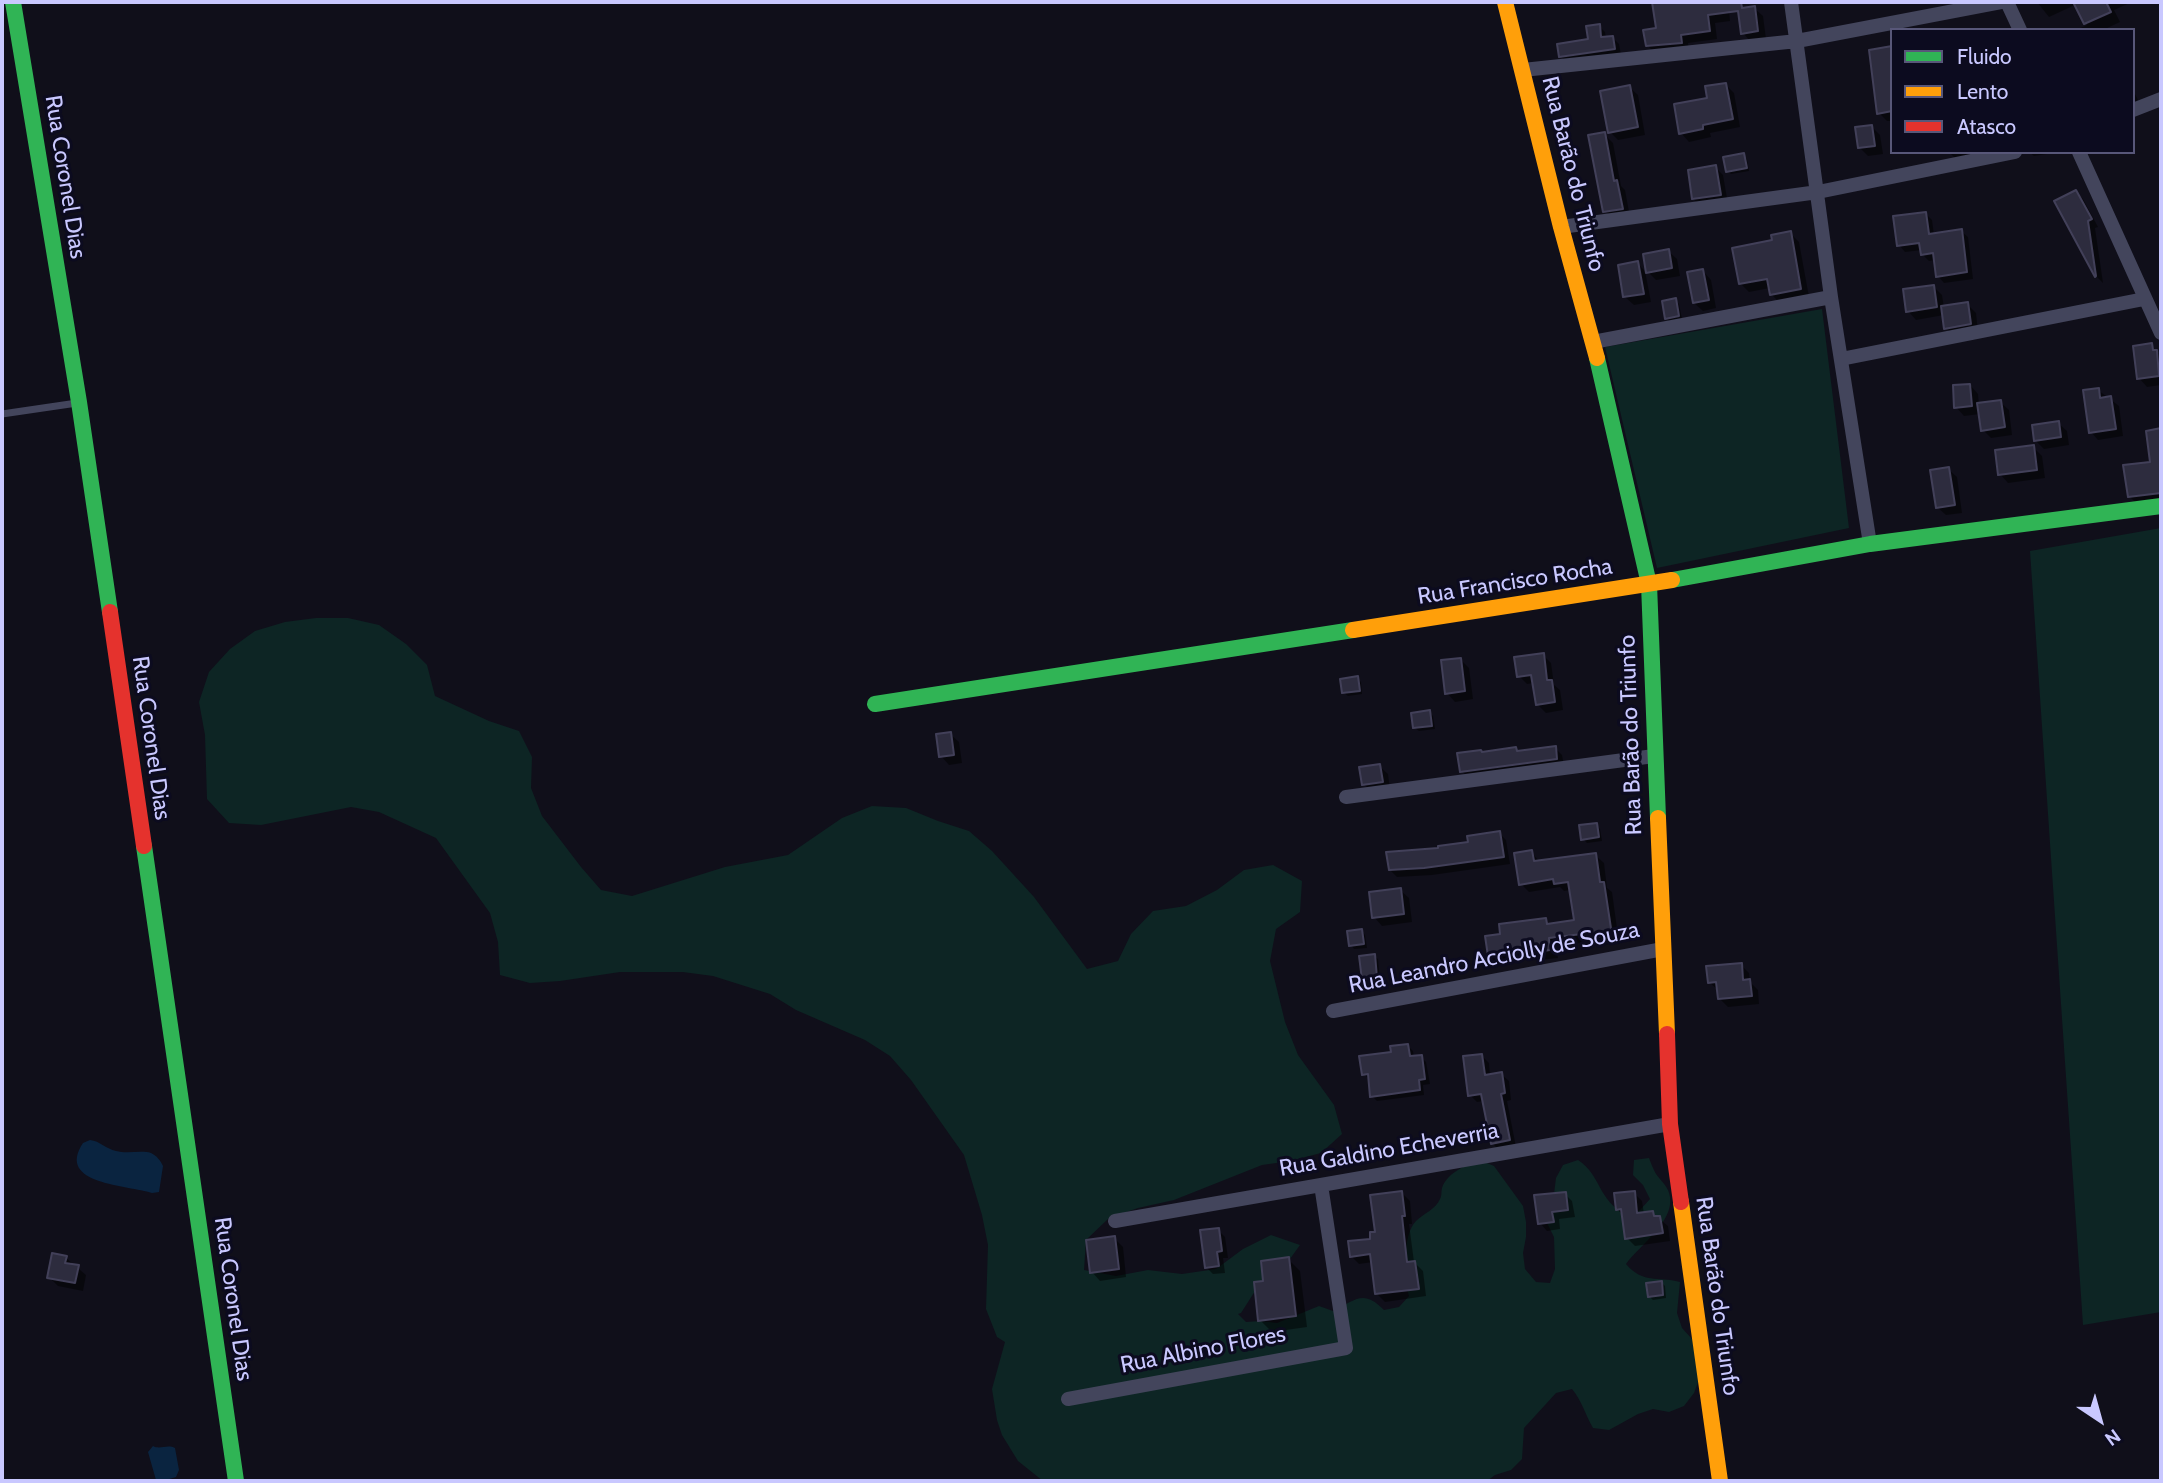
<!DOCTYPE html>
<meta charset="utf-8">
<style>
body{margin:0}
#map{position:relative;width:2163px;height:1483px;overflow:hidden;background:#100f1a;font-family:Cabin,sans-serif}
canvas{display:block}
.frame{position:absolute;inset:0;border:4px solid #c9c8ff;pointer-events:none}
.legend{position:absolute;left:1890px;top:28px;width:245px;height:126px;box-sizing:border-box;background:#0c0b1f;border:2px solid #585779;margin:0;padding:9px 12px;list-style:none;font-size:21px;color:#c9c8ff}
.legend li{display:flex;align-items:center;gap:14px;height:35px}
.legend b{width:35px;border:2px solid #585779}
.north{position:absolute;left:2065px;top:1385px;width:70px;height:70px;-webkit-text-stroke:5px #0c0b1f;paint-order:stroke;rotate:144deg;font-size:19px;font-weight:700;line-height:28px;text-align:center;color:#c9c8ff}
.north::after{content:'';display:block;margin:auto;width:24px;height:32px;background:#c9c8ff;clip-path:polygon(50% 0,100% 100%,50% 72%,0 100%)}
</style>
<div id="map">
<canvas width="2163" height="1483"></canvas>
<div class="frame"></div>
<ul class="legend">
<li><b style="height:9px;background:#30b455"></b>Fluido</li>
<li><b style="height:9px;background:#ff9f0a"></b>Lento</li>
<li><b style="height:9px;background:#e5322d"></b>Atasco</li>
</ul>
<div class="north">N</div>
</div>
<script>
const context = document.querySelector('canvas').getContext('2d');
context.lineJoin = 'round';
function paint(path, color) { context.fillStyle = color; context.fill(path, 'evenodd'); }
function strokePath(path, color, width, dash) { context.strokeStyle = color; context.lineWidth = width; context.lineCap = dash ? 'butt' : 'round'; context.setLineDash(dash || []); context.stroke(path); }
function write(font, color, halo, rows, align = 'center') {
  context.font = font + ' Cabin,sans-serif'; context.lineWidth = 6; context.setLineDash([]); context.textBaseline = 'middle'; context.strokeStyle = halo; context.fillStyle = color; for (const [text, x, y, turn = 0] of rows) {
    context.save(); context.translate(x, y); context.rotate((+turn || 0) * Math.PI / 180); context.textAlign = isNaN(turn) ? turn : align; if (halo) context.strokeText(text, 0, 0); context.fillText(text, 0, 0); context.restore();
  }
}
paint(new Path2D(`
 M1822,309L1849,528L1657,568L1605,347Z
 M2161,528V1312L2083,1325L2030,551Z
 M316,618H348L379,625L406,644L427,665L435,696L489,721L519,731L532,757L531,788L542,816L581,867L601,890L632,896L725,867L788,855L842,818L872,806L906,808L938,821L969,831L992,851L1034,897L1087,969L1118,961L1131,934L1153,911L1186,906L1217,890L1244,870L1273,865L1302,881L1300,912L1276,929L1270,961L1285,1022L1298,1055L1334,1105L1342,1134L1321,1153L1290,1161L1262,1165L1174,1200L1138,1208L1109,1218L1086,1240L1084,1270L1116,1276L1148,1270L1182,1274L1216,1269L1243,1249L1271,1235L1300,1245L1282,1270L1257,1288L1241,1313L1238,1314L1246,1322L1261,1321L1277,1323L1319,1306L1333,1311C1356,1300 1363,1289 1384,1310L1399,1307L1409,1296C1404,1278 1402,1235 1416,1221C1423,1214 1436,1209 1440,1199C1442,1196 1441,1192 1442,1188C1447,1173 1466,1165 1480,1160L1494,1166L1523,1206L1526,1222V1237L1523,1253L1525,1269L1536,1282L1550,1283L1555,1269L1554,1237L1547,1223L1554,1194L1556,1178L1563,1165L1578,1160C1602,1176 1596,1198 1627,1216L1640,1210L1650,1199L1643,1185L1633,1175L1634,1160L1649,1158C1651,1163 1653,1169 1656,1174C1661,1181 1669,1187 1670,1197C1674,1222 1639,1246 1626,1264C1643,1284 1657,1276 1680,1282L1677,1313L1682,1328L1692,1339L1700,1377L1694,1393L1684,1406L1669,1412L1653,1409L1638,1414L1609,1430L1593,1428C1585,1414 1582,1401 1572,1389L1556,1393L1524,1428L1522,1459L1511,1470L1495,1475L1487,1481H1043L1018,1461L1002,1435L997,1420L992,1389L1005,1342L997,1337L986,1309L988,1245L982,1215L964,1155L911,1080L890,1056L865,1040L796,1010L770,994L713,976L683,972H620L560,981L530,983L500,975L498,942L490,913L436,838L379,812L351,807L261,825L229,823L207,799L205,735L199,702L209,672L230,649L255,631L285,622Z`), '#0d2524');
paint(new Path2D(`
 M90,1140C100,1141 106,1149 116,1151C127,1154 142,1150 151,1153C157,1156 160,1160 163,1166L159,1192L152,1193C129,1185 55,1185 83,1143Z
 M153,1446C160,1450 167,1444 175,1448L179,1470L176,1477L163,1481L156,1480L148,1452Z`), '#0a2440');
paint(new Path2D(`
 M1721,2L1729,9L1730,21L1715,23L1717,39L1688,43L1689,50L1656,54L1647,45L1658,29L1654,3Z
 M2037,2H2132L2114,10L2120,22L2103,30H2076L2087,25L2077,4L2049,17Z
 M1754,8L1763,16L1766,39L1751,42L1743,33Z
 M1599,26L1605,32L1606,38H1613L1619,44L1621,55L1567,62L1560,56L1590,41Z
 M1892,48V121H1887L1879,113Z
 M1725,84L1734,93L1740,127L1710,133L1711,137L1689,142L1681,133L1709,99Z
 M1629,87L1638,95L1645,135L1618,140L1610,132Z
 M2133,90L2138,100L2133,102Z
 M1871,126L1880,135L1883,154L1868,156L1860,148Z
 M1604,134L1613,143L1621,186L1625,190L1630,217L1613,219L1605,211Z
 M1949,152H1971L1972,156L1956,159Z
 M2029,152H2046L2047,154L2034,156Z
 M1743,155L1747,159L1749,171L1731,174L1727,171Z
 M1715,167L1723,175L1728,204L1702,207L1693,199Z
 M2076,192L2083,199L2098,227L2095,228L2103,283L2096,276Z
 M1926,214L1932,220L1934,235L1961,231L1968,237L1973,279L1944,283L1938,276L1935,260L1929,261L1922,254V250L1905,252L1899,245Z
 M1790,233L1799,242L1809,297L1780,303L1771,294L1770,288L1749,292L1740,283L1774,242Z
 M1668,251L1677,259L1680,276L1656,280L1648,272Z
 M1637,263L1645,271L1651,302L1634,305L1625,297Z
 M1703,271L1711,280L1716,308L1703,311L1694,303Z
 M1934,287L1942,295L1944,308L1967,304L1976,313L1978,332L1954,336L1946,328L1944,315L1916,320L1908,311Z
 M1675,300L1679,304L1682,319L1670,322L1666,318Z
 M2151,345L2161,356V385L2147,387L2139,378Z
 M1970,385L1978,394L1979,405L2000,402L2009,410L2012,435L1991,438L1983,430L1980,414L1964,416L1956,407Z
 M2098,390L2119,406L2123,436L2098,440L2091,432Z
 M2058,423L2067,431L2069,445L2044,449L2035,440Z
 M2161,430V502L2137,504L2129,496L2151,463L2148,432Z
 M2033,447L2042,456L2045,478L2008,483L2000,474Z
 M1948,469L1957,477L1962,513L1946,515L1937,507Z
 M1543,655L1551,663L1554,685L1560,690L1563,710L1546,713L1537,704L1534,683L1527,684L1519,676Z
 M1460,659L1469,668L1473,699L1455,702L1447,693Z
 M1357,678L1361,682L1362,694L1348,696L1344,693Z
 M1429,712L1433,716L1435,729L1419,731L1415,728Z
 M950,734L959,742L962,763L949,765L941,756Z
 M1555,748L1562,755L1564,766L1469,779L1462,771L1483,754L1516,749L1520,753Z
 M1379,766L1388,774L1390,790L1372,793L1364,784Z
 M1596,825L1600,829L1602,841L1587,843L1583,839Z
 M1499,833L1506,840L1510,864L1432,875L1397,877L1390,870L1440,850L1470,843Z
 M1531,852L1540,862L1595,855L1604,863L1607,888L1612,892L1619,943L1592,946L1588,942L1556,946L1558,958L1540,960L1537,958L1498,964L1489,956L1502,935L1545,920L1551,925L1576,922L1571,890L1564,891L1560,887L1529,892L1521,884Z
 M1400,890L1409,898L1412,922L1382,926L1374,917Z
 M1362,931L1365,935L1367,948L1354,949L1351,945Z
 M1374,956L1378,959L1380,981L1368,983L1364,979Z
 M1741,965L1749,973L1750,982L1758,990L1759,1004L1728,1007L1719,998V991L1709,982Z
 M1408,1046L1413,1051L1414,1058L1421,1057L1426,1062L1430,1084L1423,1085L1424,1095L1377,1101L1372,1096L1369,1079L1364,1074L1393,1053Z
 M1481,1055L1489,1063L1490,1076L1501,1074L1509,1081L1511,1100L1507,1101L1516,1147L1500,1151L1492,1143L1484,1101L1477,1102L1470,1095Z
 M1402,1193L1410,1201L1412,1224H1409L1414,1262L1423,1271L1426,1296L1385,1302L1377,1294L1373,1262L1359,1264L1351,1256L1372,1240Z
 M1634,1193L1642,1201L1644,1214L1652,1213L1668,1226L1670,1241L1635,1246L1627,1238L1624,1216L1617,1209Z
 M1565,1194L1572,1201L1575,1217L1559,1219L1560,1229L1547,1231L1540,1223Z
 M1218,1230L1225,1237L1228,1258H1223L1225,1273L1213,1274L1206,1267Z
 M1114,1238L1123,1247L1126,1277L1100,1281L1092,1272Z
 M66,1258L86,1275L83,1291L58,1286L49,1277Z
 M1288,1259L1300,1271L1307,1327L1272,1332L1260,1320Z
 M1661,1282L1665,1286L1666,1298L1653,1300L1650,1297Z`), '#0007');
const building = new Path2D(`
 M1652,2H1741L1742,8L1755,6L1758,31L1741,34L1738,11L1708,15L1710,31L1681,35L1682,43L1646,46L1643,30L1656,28Z
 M2073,2H2106L2111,12L2084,24Z
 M1600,24L1601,37L1613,36L1615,49L1559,57L1557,44L1588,39L1586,26Z
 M1892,46V111L1877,114L1869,50Z
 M1726,83L1733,119L1703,125V129L1679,134L1674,104L1707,98L1705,86Z
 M1630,85L1638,127L1608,133L1600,91Z
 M1872,125L1875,146L1858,148L1855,127Z
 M1605,132L1614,181L1617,180L1623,209L1603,212L1588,135Z
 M1744,153L1747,168L1726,172L1723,157Z
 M1716,165L1721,195L1692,199L1688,170Z
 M2076,190L2092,219L2088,221L2096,276L2095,277L2054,201Z
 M1926,212L1929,234L1962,229L1967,272L1936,277L1933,253L1921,255L1919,243L1897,246L1893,216Z
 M1791,231L1801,289L1770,295L1767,279L1739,284L1732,248L1772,240L1771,235Z
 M1669,249L1672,268L1646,273L1643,254Z
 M1638,261L1644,294L1623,297L1618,265Z
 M1703,269L1709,300L1693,303L1687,272Z
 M1934,285L1937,307L1906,312L1903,289Z
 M1676,298L1679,316L1665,319L1662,301Z
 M1968,302L1971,324L1944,329L1941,306Z
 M2152,343L2153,350H2157L2159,376L2137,379L2133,346Z
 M1970,384L1972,406L1954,408L1953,385Z
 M2099,388L2100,398L2111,396L2116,429L2089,433L2083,390Z
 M2001,400L2005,427L1981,431L1977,403Z
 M2059,421L2061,437L2034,441L2032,425Z
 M2161,428V493L2128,497L2123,465L2150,462L2146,431Z
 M2034,445L2037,470L1998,475L1995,450Z
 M1949,467L1955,505L1936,508L1930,470Z
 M1544,653L1547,680H1552L1555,702L1536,705L1531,675L1517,677L1514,657Z
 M1461,658L1465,691L1445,694L1441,660Z
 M1358,676L1360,691L1342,693L1340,679Z
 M1430,710L1432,726L1413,728L1411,713Z
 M951,732L954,755L939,757L936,734Z
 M1556,746L1557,759L1460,772L1457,753L1481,750L1482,752L1516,747L1517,751Z
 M1380,764L1383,782L1362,785L1359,767Z
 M1597,823L1599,837L1581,840L1579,825Z
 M1500,831L1504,857L1424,868L1389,870L1386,852L1438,848V846L1468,842L1467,836Z
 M1532,850L1534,861L1596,853L1600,882H1604L1612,935L1582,939V934L1549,938L1550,950L1530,953V950L1488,956L1485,936L1500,934L1499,924L1546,918L1547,924L1574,920L1568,882L1554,884L1553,879L1519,885L1514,853Z
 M1401,888L1404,914L1372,918L1369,892Z
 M1362,929L1364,944L1349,946L1347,931Z
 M1375,954L1377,978L1362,980L1359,956Z
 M1742,963L1743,980L1750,979L1752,996L1718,999L1716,982L1708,983L1706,966Z
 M1408,1044L1410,1056L1422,1055L1425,1079L1419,1080L1420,1090L1370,1097L1368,1074L1362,1075L1359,1056L1391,1052L1390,1046Z
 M1482,1054L1485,1075L1502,1072L1505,1093L1501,1094L1510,1140L1491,1144L1481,1094L1468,1096L1463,1056Z
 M1402,1191L1405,1216H1402L1407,1262L1415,1261L1419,1289L1375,1294L1370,1254L1350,1257L1348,1241L1370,1239V1232H1375L1370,1195Z
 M1635,1191L1637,1213L1653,1211L1654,1216H1660L1663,1233L1625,1239L1621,1209L1616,1210L1614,1193Z
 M1566,1192L1568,1210L1552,1212L1554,1222L1538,1224L1534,1195Z
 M1219,1228L1222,1251L1217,1252L1219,1266L1205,1268L1200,1230Z
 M1115,1236L1119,1269L1090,1273L1086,1240Z
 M52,1253L67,1256L65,1263L79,1265L75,1283L47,1278Z
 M1289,1257L1296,1316L1258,1321L1254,1282L1263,1281L1261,1261Z
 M1662,1281L1663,1295L1648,1297L1646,1283Z`);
paint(building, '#2d2c3e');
strokePath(building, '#424059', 2);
strokePath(new Path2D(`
 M2,414L77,403`), '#43455c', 7);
strokePath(new Path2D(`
 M1791,2L1831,297L1870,544
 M2007,2L2020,30
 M1523,70L1797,41L2001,2
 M2133,110L2161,99
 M2079,152L2161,333
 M1561,227L1818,192L2015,152
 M1593,342L1831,297
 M1841,359L2144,299
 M1346,797L1654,756
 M1333,1011L1663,949
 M1115,1221L1670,1124
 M1068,1399L1346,1348L1321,1185`), '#43455c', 14);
strokePath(new Path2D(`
 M13,2L79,402L110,612
 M1597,358L1649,584L1658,818
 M1672,580L1870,544L2161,506
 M875,704L1353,630
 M144,846L236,1481`), '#30b455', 16);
strokePath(new Path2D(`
 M1505,2L1561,227L1597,358
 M1353,630L1672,580
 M1658,818L1667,1034
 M1681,1202L1720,1481`), '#ff9f0a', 16);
strokePath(new Path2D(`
 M110,612L144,846
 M1667,1034L1670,1124L1681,1202`), '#e5322d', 16);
write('23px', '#c9c8ff', '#0c0b1f', [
 ["Rua Barão do Triunfo",1573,174,76],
 ["Rua Coronel Dias",65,177,81],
 ["Rua Francisco Rocha",1515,582,-9],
 ["Rua Barão do Triunfo",1631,735,-92],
 ["Rua Coronel Dias",151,738,82],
 ["Rua Leandro Acciolly de Souza",1494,958,-11],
 ["Rua Galdino Echeverria",1389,1150,-10],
 ["Rua Barão do Triunfo",1717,1296,82],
 ["Rua Coronel Dias",233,1299,82],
 ["Rua Albino Flores",1203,1350,-11]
]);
</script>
